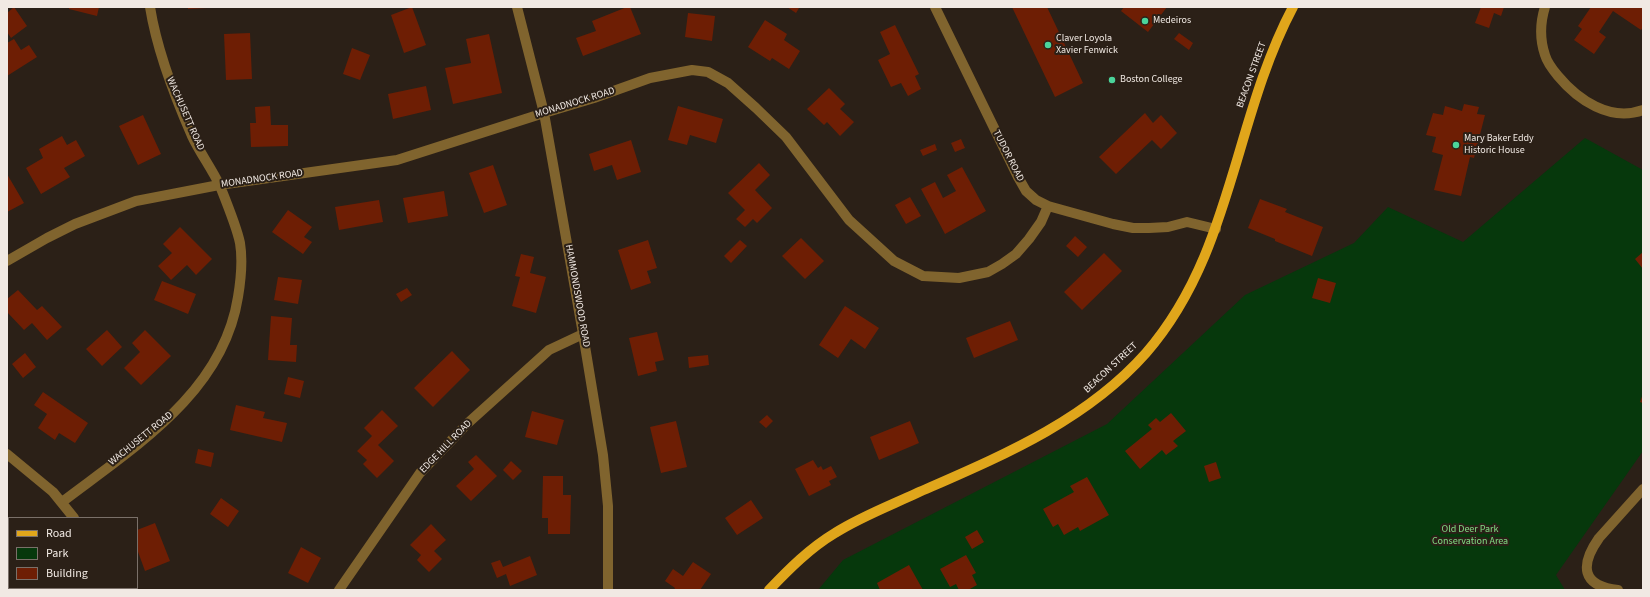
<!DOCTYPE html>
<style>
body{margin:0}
#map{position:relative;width:1650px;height:597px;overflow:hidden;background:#2b2017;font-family:"Source Sans 3",sans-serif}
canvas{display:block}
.frame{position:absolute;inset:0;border:8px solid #f1e9e3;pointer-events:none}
.legend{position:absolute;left:8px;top:517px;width:130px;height:72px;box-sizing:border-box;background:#2b2017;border:1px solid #7a7069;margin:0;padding:5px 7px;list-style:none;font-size:12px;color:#f1e9e3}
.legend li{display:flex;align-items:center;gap:8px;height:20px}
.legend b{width:20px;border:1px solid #7a7069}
</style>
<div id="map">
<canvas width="1650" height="597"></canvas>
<div class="frame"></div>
<ul class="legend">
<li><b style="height:5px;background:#e0a61b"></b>Road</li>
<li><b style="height:11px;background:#06380c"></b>Park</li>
<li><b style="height:11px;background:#6e1e04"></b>Building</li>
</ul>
</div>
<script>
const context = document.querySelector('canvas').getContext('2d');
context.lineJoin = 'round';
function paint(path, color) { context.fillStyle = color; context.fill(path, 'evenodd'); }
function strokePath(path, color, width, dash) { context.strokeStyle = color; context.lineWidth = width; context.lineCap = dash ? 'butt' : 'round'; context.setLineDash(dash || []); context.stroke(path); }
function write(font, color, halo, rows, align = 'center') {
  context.font = font + ' "Source Sans 3",sans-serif'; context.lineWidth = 4; context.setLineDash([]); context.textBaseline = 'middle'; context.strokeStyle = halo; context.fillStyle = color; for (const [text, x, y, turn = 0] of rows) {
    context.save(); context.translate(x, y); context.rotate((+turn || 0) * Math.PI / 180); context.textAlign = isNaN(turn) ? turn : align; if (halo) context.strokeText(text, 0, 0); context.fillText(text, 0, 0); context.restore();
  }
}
paint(new Path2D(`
 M1585,138L1643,170V451L1556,575L1565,590H818L843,560L1107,424L1245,295L1354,243L1388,207L1463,242Z`), '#06380c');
paint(new Path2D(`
 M14,7L27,26L11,38L7,32V13Z
 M69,7H99L97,16L69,9Z
 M188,7H207V8L188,9Z
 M412,7L426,45L404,53L391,15Z
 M627,7H630L641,34L583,56L576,38L596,31L592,21Z
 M787,7H797L799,8L796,13Z
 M1012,7H1047L1083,83L1055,97Z
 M1124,7H1167L1148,32L1121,11Z
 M1481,7H1504L1501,16L1494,13L1489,28L1475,23Z
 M1591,7H1643V27L1641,30L1613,11L1599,32L1606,37L1594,54L1574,40L1582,29L1578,26Z
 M688,13L715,16L712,41L685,37Z
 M765,20L787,34L784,40L800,51L789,69L772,58L770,61L748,47Z
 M895,25L919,74L915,76L921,89L908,96L901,83L891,87L878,60L890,54L880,32Z
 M250,33L252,79L226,80L224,34Z
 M1179,33L1193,43L1189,50L1174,39Z
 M489,34L502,93L453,104L445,68L471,63L466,39Z
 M14,39L21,50L29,45L37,57L7,76V43Z
 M352,48L370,55L360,80L343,74Z
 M426,86L431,110L393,119L388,94Z
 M829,88L845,104L840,109L854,122L840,136L827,122L824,125L807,109Z
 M1464,104L1479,107L1477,114L1485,115L1474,158L1470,157L1461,196L1434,190L1443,155L1432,152L1436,137L1426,135L1433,113L1443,115L1445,106L1462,111Z
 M270,106L271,125H288V146L251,147L250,123H256L255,107Z
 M678,106L723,119L716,143L690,135L687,145L668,140Z
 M1145,113L1153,123L1161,115L1177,133L1161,149L1152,140L1116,174L1099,157Z
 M143,115L161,154L138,165L119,126Z
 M62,136L67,145L76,140L85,156L64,168L70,177L41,194L26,168L43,158L39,149Z
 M961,139L965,148L955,152L951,143Z
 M631,140L641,172L617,180L612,165L594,171L589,154Z
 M935,144L937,150L923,156L920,150Z
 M759,163L770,175L755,190L772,208L757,223L753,219L745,227L736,219L745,210L728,193Z
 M493,165L507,205L484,213L469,173Z
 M962,167L986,211L945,234L921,189L935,182L943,198L956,191L947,175Z
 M7,174L24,203L7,212Z
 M444,191L448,216L408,223L403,198Z
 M910,197L921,216L906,224L895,205Z
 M1260,199L1287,209L1285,212L1323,227L1312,256L1275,241V239L1248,228Z
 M379,200L383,222L339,230L335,207Z
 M288,210L312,227L304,237L312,242L303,254L272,232Z
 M180,227L212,259L196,275L187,265L171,280L158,266L172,253L163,244Z
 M1075,236L1087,247L1078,257L1066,246Z
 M801,238L824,261L805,279L782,256Z
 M648,240L657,268L647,271L651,283L631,290L618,250Z
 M740,240L747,246L731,263L724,256Z
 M1643,252V269L1635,259Z
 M1104,253L1122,271L1082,310L1064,292Z
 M521,254L534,257L530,273L546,277L536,313L512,306L520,277L515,276Z
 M278,277L302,280L298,304L274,300Z
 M1318,278L1336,283L1330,303L1312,298Z
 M162,281L196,294L188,314L154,300Z
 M407,288L412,295L401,302L396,294Z
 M18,290L37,310L42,306L62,327L47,340L32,323L24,330L7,312V299Z
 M845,306L879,328L865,349L851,339L838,358L819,345Z
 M271,316L292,318L290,345H297L296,362L268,360Z
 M1010,321L1018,340L974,358L966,338Z
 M107,330L122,347L102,366L86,349Z
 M145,330L171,356L141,385L124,368L140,352L132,343Z
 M657,332L664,360L655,362L657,371L638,376L629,338Z
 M452,351L470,370L433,407L414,388Z
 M25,353L36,367L23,378L12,364Z
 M708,355L709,365L689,368L688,357Z
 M288,377L304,381L300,398L284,394Z
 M43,392L88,423L75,443L59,433L55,440L38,428L47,414L34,405Z
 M1643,394V403L1640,402Z
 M236,405L265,412L263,418L287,423L282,442L230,430Z
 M382,410L398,426L378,445L394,461L377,478L363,464L367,460L357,451L372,436L364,428Z
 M532,411L564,420L557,445L525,437Z
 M1171,413L1186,431L1173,441L1178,446L1166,455L1162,450L1140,469L1125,451L1152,429L1148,425L1156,418L1160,422Z
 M767,415L773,421L766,428L759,422Z
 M676,421L687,467L661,473L650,427Z
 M910,421L919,443L879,460L870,437Z
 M198,449L214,453L211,467L195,463Z
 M476,455L497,476L471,501L456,486L474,469L468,462Z
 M813,460L818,468L821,466L823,470L831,466L837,477L829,481L831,485L809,496L795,469Z
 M511,461L522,471L513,480L503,470Z
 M1216,462L1221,478L1209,482L1204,466Z
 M543,476H563V495H571L570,534H548V518H542Z
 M1087,477L1109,515L1080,531L1078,527L1064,535L1058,524L1053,527L1043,509L1074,492L1070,486Z
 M221,498L239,511L228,527L210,514Z
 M751,500L763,518L737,535L725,518Z
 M155,523L170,561L145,571L137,549V530Z
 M431,524L446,540L434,551L442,559L429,572L417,560L421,555L410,545Z
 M977,530L984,542L972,549L965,537Z
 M301,547L321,558L308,583L288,573Z
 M966,555L976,573L972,575L977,585L968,590H959L956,584L950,587L940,569Z
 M530,556L537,575L510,586L506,574L497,578L491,563L500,560L503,567Z
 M693,562L711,574L700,590H674L675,588L665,581L673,569L683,576Z
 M909,565L923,590H880L877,583Z
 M18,588H35V590H18Z`), '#6e1e04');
strokePath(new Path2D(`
 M517,7L544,113L583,334L603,455L608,506V590
 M935,7L1018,177L1026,191L1036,200L1048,206L1113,224L1133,228H1149L1168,227L1187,222L1216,229
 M1545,7C1540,23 1540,40 1545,55C1547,62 1553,70 1558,76C1578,100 1610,122 1643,110
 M7,261L47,238L75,224L136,201L219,185L397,160L544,113L594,98L650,78L692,70L708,72L728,83L756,108L786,137L849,220L894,261L923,276L959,278L988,272L1002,264L1016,254L1029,239L1041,222L1048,206
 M7,454L53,492L74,518
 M62,502C134,447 223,393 238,297C241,279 243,261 240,243C237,228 226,201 220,186C212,169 200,153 192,136C174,95 157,51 150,7
 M101,588L102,590
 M339,590L420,473L468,423L549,350L583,334
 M1618,590C1581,586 1580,565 1599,538L1643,489`), '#80642e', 10);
strokePath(new Path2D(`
 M769,590C789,569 810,548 835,533C860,517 889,506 917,493C999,457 1085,422 1146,353C1233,253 1233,120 1293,7`), '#e0a61b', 10);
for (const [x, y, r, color] of [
 [1145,21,4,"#4bd49b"],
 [1048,45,4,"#4bd49b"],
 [1112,80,4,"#4bd49b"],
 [1456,145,4,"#4bd49b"]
]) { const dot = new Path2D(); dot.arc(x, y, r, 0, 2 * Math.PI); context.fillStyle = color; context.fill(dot); strokePath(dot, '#2b2017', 1.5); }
write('10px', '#f1e9e3', '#2b2017', [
 ["Medeiros",1153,21],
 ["Claver Loyola",1056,39],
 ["Xavier Fenwick",1056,51],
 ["Boston College",1120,80],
 ["Mary Baker Eddy",1464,139],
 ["Historic House",1464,151]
], 'left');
write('10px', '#f1e9e3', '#2b2017', [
 ["BEACON STREET",1252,75,-70],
 ["MONADNOCK ROAD",575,103,-17],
 ["WACHUSETT ROAD",185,114,66],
 ["TUDOR ROAD",1008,156,63],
 ["MONADNOCK ROAD",262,179,-8],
 ["HAMMONDSWOOD ROAD",577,296,80],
 ["BEACON STREET",1111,368,-43],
 ["WACHUSETT ROAD",141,439,-39],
 ["EDGE HILL ROAD",446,447,-46]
]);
write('10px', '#81db84', '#2b2017', [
 ["Old Deer Park",1470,530],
 ["Conservation Area",1470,542]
]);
</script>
